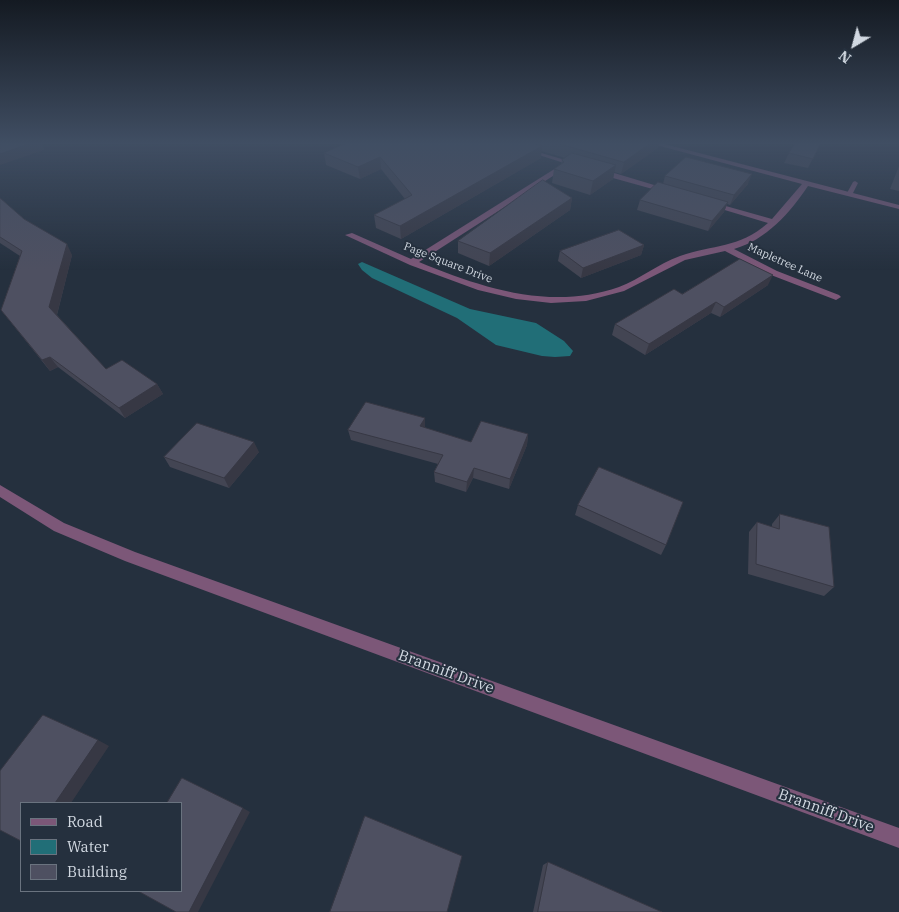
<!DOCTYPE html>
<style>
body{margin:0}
#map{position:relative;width:899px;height:912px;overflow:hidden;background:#25303e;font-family:"IBM Plex Serif",serif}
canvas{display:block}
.legend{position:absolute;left:20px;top:802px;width:162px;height:90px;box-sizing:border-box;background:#25303e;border:1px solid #6a737f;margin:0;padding:6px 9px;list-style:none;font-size:15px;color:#d1d8e1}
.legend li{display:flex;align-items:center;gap:10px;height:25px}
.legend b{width:25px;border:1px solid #6a737f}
.north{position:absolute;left:829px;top:20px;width:50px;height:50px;-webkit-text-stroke:4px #25303e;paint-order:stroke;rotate:217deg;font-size:14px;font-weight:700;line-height:20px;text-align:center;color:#d1d8e1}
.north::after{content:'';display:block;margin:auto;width:18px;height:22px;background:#d1d8e1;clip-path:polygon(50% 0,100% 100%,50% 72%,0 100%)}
</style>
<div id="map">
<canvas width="899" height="912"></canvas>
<ul class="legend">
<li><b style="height:6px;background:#7c5778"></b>Road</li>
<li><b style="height:14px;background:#216e77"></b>Water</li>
<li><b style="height:14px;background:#4e5061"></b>Building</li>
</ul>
<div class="north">N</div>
</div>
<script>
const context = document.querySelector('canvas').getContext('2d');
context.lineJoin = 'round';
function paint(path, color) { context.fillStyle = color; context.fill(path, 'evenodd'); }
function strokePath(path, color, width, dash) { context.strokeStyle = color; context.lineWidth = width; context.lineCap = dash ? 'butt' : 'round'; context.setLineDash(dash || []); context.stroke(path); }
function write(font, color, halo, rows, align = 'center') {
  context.font = font + ' "IBM Plex Serif",serif'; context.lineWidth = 4; context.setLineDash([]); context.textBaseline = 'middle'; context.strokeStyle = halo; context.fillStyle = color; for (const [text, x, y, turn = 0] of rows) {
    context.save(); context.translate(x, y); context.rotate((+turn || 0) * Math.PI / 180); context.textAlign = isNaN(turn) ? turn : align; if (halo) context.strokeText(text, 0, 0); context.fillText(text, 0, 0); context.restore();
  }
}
paint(new Path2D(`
 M362,262L470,309L536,323L564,341L573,351L570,356L555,357L542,356L496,345L457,318L372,278L362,270L358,264Z`), '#216e77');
paint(new Path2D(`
 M855,181L858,183L853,193L848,194L847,193L853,182Z`), '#7c5778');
paint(new Path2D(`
 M645,142H657L899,205V209L808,186C790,213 766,240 734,249L777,271L839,295L841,297L836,300L771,275L725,251L685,260L624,291L586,301L551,303L516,299L478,290L410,265L345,235L352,233L411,259L564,163L523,150L528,149L582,165L578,167L570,165L419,262C482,288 551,311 619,287C640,279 658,264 680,256C714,244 738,249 768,223L708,205V201L772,219L802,184Z
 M595,169H601L674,191L667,193L595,173Z
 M0,485L64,523L135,552L899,828V848L125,561L54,531L0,497Z`), '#7c5778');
paint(new Path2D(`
 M349,142H660L658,148L621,174L614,172L613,179L590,195L552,183L554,169L561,164L562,160L565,158L541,151V158L401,239L376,228L374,215L405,199L381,169L360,179L326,165L324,153Z
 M821,142L808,168L784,163L789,153Z
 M899,166V191L890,189Z
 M665,176L748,184L730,205L727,204L724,212L708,231L637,210L640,200L663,184Z
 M0,198L24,219L72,255L57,315L106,369L157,384L163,394L125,418L58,367L50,371L1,310L20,256L0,243Z
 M572,198L570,210L489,266L458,253V241Z
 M644,245L641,255L581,278L558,261L560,251Z
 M768,285L720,317L711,313L645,355L612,335L615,324L682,294Z
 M425,418V428L471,442L528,434L527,445L509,489L473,478L466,492L435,482L434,472L438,464L351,440L348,430Z
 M259,452L229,488L170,467L164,457Z
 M578,505L666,545L661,555L575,515Z
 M780,514L834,587L824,596L748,574L749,532L757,522L772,527V524Z
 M548,862L662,912H533L543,865Z`), '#434553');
paint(new Path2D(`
 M34,142H41L45,150L0,165V154Z
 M652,142H660L658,148L621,174L624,162Z
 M542,146L541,158L401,239L400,226Z
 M380,157L381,169L360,179L358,167Z
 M616,165L613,179L590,195L593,181Z
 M752,174L748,184L730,205L734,195Z
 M572,198L570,210L489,266L490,253Z
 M728,202L724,212L708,231L712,221Z
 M67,244L72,255L56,318L49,307Z
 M644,245L641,255L581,278L583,268Z
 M773,275L768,285L720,317L724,307Z
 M716,302L711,313L645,355L649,344Z
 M50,357L58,367L50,371L42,360Z
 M157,384L163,394L125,418L119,408Z
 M425,418V428L420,426Z
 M528,434L527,445L509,489L510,479Z
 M254,442L259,452L229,488L224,478Z
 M474,468L473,478L466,492L467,482Z
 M98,740L109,746L71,803H55Z
 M243,808L250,812L198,912H189Z`), '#373844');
const building = new Path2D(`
 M0,142H34L0,154Z
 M349,142H528L542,146L400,226L374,215L412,195L380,157L358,167L324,153Z
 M553,142H652L624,162Z
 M796,142H821L813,159L789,153Z
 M572,153L616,165L593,181L554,169L564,162L562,160Z
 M686,157L752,174L734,195L665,176Z
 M543,180L572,198L490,253L458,241Z
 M658,182L728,202L712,221L640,200Z
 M0,198L24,219L67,244L49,307L106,369L122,360L157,384L119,408L50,357L42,360L1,310L22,251L0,237Z
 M619,230L644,245L583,268L560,251Z
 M740,259L773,275L724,307L716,302L649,344L615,324L674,289L682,294Z
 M366,402L425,418L420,426L471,442L481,421L528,434L510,479L474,468L467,482L434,472L443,455L348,430Z
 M197,423L254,442L224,478L164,457Z
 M599,467L683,502L666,545L578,505Z
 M780,514L829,527L834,587L756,564L757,522L779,529Z
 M43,715L98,740L55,803H21V841L0,830V771Z
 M182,778L243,808L189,912H176L138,891H181V803H167Z
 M365,816L462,856L447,912H330Z
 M548,862L662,912H538Z`);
paint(building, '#4e5061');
strokePath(building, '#373844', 1);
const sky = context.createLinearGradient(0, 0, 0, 270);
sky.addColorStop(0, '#141a22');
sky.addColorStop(0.53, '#404e63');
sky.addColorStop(1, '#404e6300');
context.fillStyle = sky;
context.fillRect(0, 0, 899, 270);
write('11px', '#d1d8e1', '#25303e', [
 ["Page Square Drive",448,263,21],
 ["Mapletree Lane",785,263,24]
]);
write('15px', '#d1d8e1', '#25303e', [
 ["Branniff Drive",446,672,20],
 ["Branniff Drive",826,811,20]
]);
</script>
